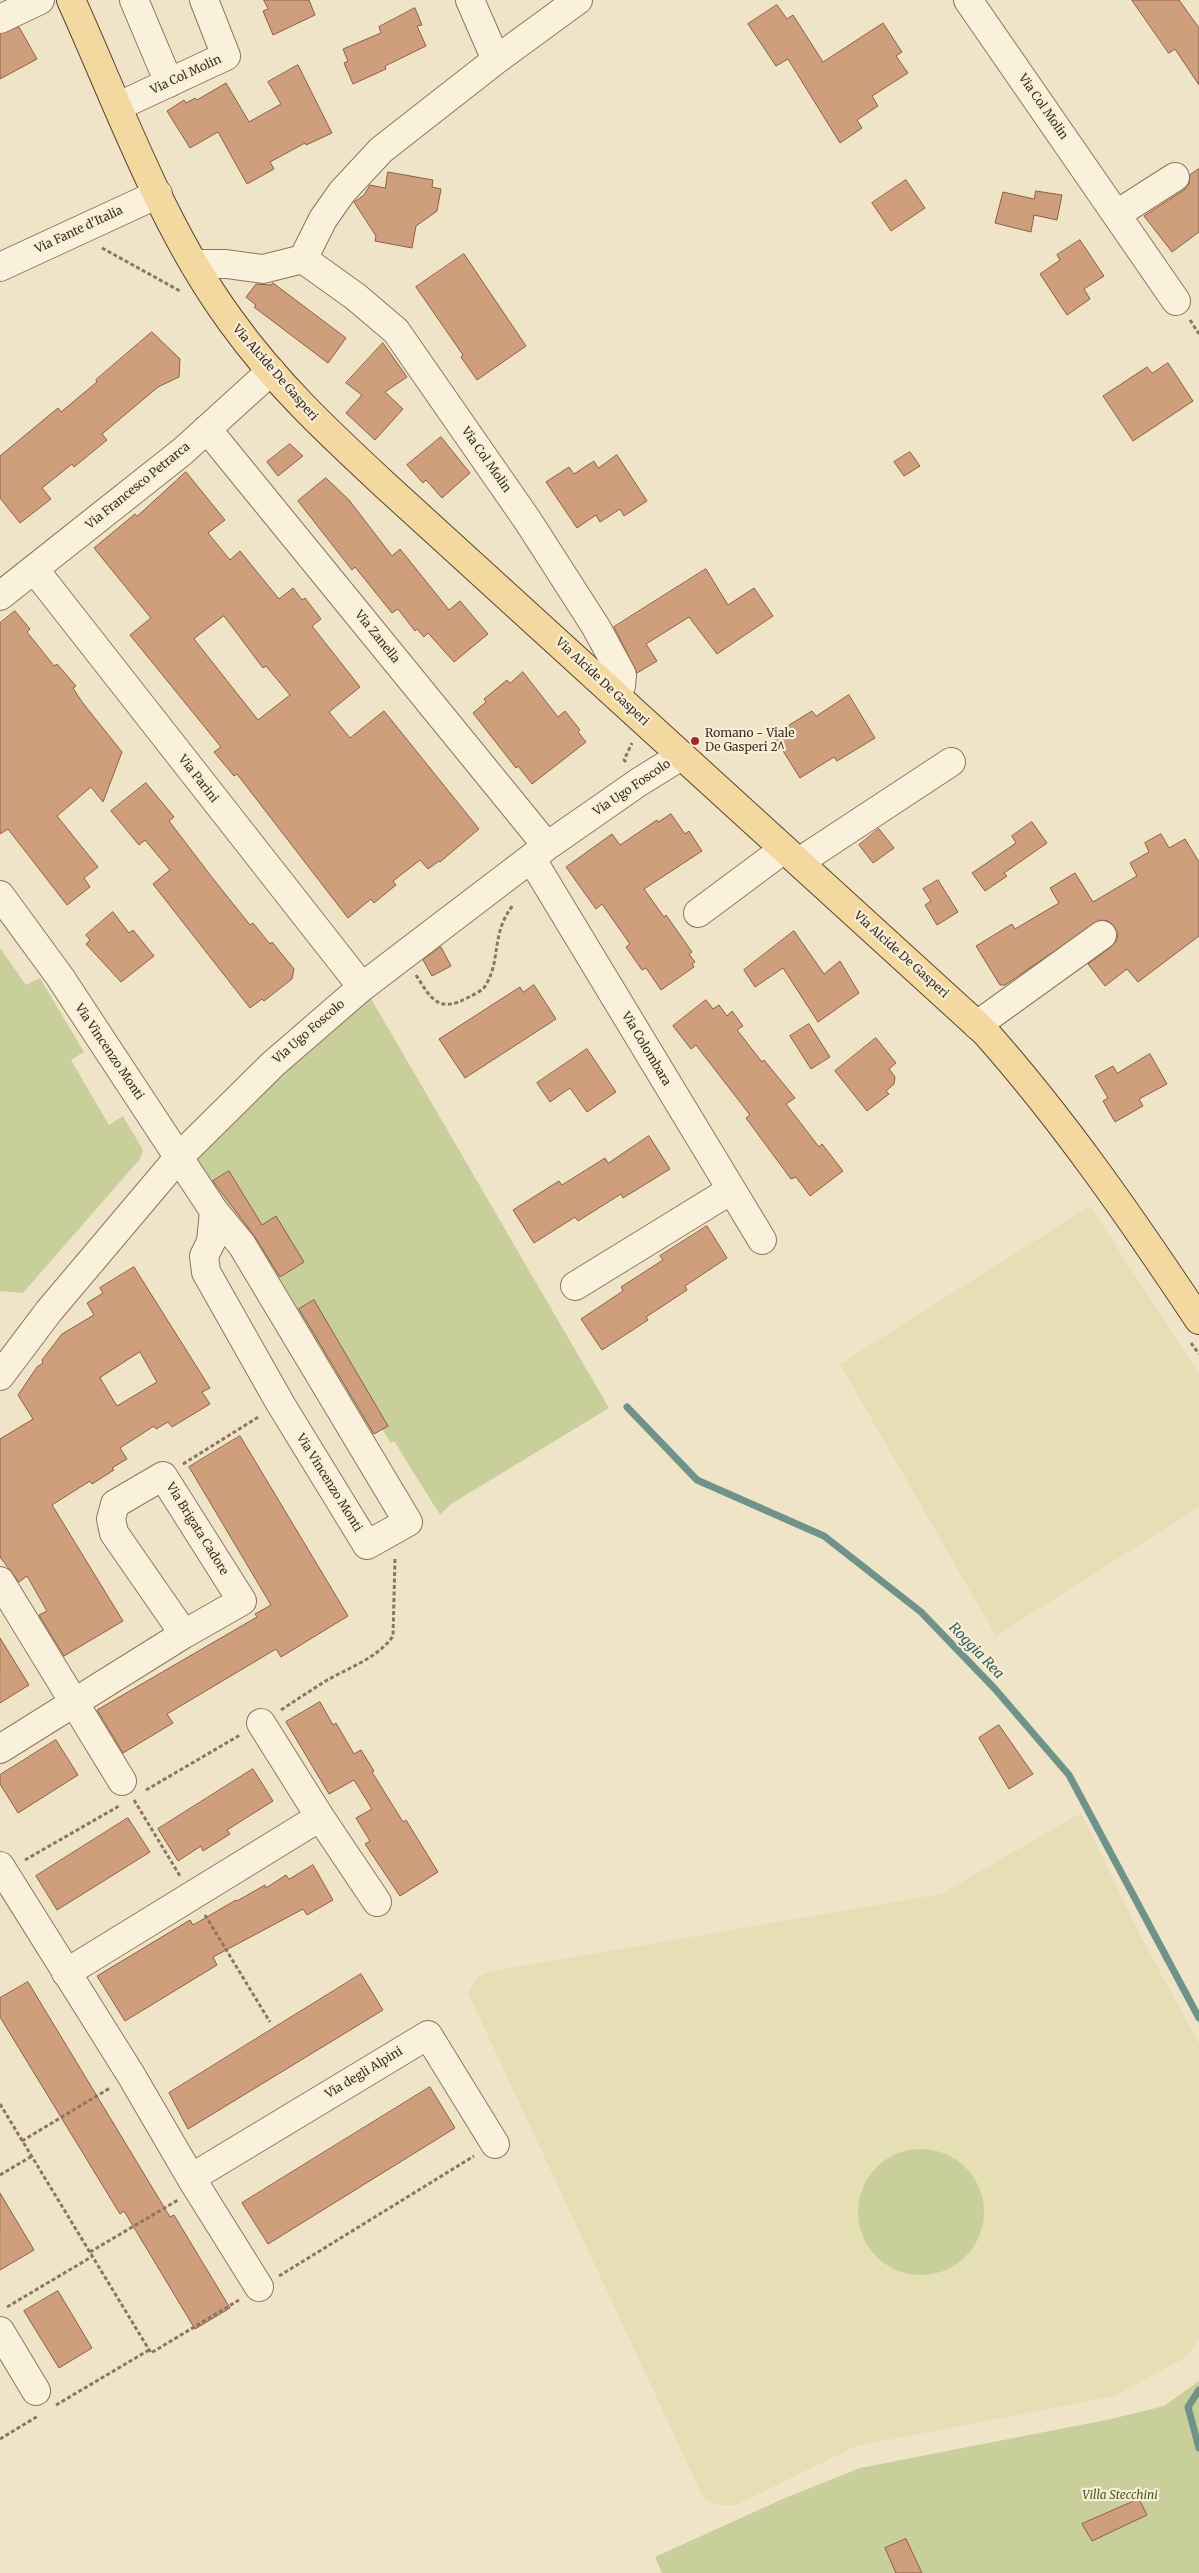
<!DOCTYPE html>
<style>
body{margin:0}
canvas{display:block;background:#f0e4c8}
</style>
<canvas width="1199" height="2573"></canvas>
<script>
const context = document.querySelector('canvas').getContext('2d');
context.lineJoin = 'round';
function paint(path, color) { context.fillStyle = color; context.fill(path, 'evenodd'); }
function strokePath(path, color, width, dash) { context.strokeStyle = color; context.lineWidth = width; context.lineCap = dash ? 'butt' : 'round'; context.setLineDash(dash || []); context.stroke(path); }
function write(font, color, halo, rows, align = 'center') {
  context.font = font + ' Merriweather,serif'; context.lineWidth = 4.5; context.setLineDash([]); context.textBaseline = 'middle'; context.strokeStyle = halo; context.fillStyle = color; for (const [text, x, y, turn = 0] of rows) {
    context.save(); context.translate(x, y); context.rotate((+turn || 0) * Math.PI / 180); context.textAlign = isNaN(turn) ? turn : align; if (halo) context.strokeText(text, 0, 0); context.fillText(text, 0, 0); context.restore();
  }
}
paint(new Path2D(`
 M1090,1206L1199,1374V1507L996,1636L840,1364Z
 M1081,1813L1140,1935L1199,2043V2339L1186,2357L1115,2396L856,2446L736,2505H717L704,2499L468,1993L477,1977L493,1971L941,1894ZM919,2149L947,2154L959,2161L860,2228L859,2200Z`), '#e6deb5');
paint(new Path2D(`
 M0,948L26,985L40,978L84,1052L71,1060L109,1125L123,1116L143,1150L140,1159L23,1293L0,1291Z
 M366,990L609,1408L451,1504L440,1515L394,1441L391,1443L382,1429L365,1439L196,1158Z
 M858 2212a63 63 0 1 1 126 0a63 63 0 1 1-126 0Z
 M1199,2381V2573H662L655,2557L785,2498L860,2468L1111,2419L1164,2406Z`), '#c9cf9b');
strokePath(new Path2D(`
 M627,1407L697,1480L824,1536L921,1612L995,1689L1069,1775L1199,2018
 M1199,2390L1188,2407L1199,2448`), '#6f938a', 7);
const building = new Path2D(`
 M264,0H309L315,15L273,35L263,11L268,9Z
 M1132,0H1179L1199,28V85L1175,49L1169,53Z
 M777,5L787,19L793,15L823,62L883,23L902,52L896,56L908,73L872,96L878,106L857,120L862,128L840,143L788,59L776,66L748,24Z
 M415,8L422,25L417,26L426,46L385,66L386,69L353,84L344,63L348,61L343,49L381,33L379,27Z
 M19,27L37,59L0,79V34Z
 M298,65L332,133L306,145L305,143L270,162L274,169L247,184L218,132L190,148L167,111L184,100L186,103L195,98L197,100L226,83L249,122L281,104L268,82Z
 M1199,169V232L1172,252L1144,216L1184,190L1189,184L1190,175Z
 M388,172L433,180L432,187L441,189L437,211L416,226L412,248L375,241L376,236L354,202L364,195L370,185L385,188Z
 M906,180L925,208L891,231L872,203Z
 M1036,191L1062,195L1057,220L1034,215L1031,232L995,223L1003,192L1034,199Z
 M1080,240L1104,276L1084,289L1090,299L1067,315L1040,274L1060,260L1057,255Z
 M464,254L526,346L477,380L461,357L463,355L416,287Z
 M273,283L346,338L328,363L254,307L256,305L246,297L256,284L271,285Z
 M152,332L180,359L179,377L158,387L102,434L107,440L74,467L72,464L42,488L51,499L20,523L0,498V456L58,408L61,412L97,382L96,380Z
 M383,343L407,377L385,392L403,409L375,440L346,413L362,395L346,383Z
 M1168,363L1193,401L1133,441L1103,396L1147,367L1152,373Z
 M441,437L470,473L442,498L426,480L423,483L407,465Z
 M290,444L303,456L278,476L267,462Z
 M910,452L920,466L904,476L894,462Z
 M617,455L647,501L624,516L620,509L600,522L596,515L577,528L546,482L569,467L574,474L594,461L598,468Z
 M186,472L225,520L208,533L230,560L240,551L279,599L293,588L302,600L305,598L321,619L312,626L360,687L329,712L350,738L384,711L479,829L440,862L439,861L428,869L420,860L393,881L396,885L374,903L371,899L348,918L237,774L234,776L214,752L221,747L130,635L151,618L94,548L135,514L137,516ZM224,616L263,668L266,666L290,695L258,720L194,639Z
 M326,478L349,500L392,556L400,549L449,610L460,601L488,634L454,662L428,633L424,637L417,629L415,631L398,609L392,613L355,567L352,570L298,501Z
 M706,569L728,605L754,588L773,616L717,654L689,617L646,644L657,661L637,673L614,627Z
 M15,611L30,629L27,632L54,666L57,664L76,686L73,688L82,702L122,752L103,802L91,787L57,816L98,867L84,878L90,887L67,905L8,829L0,834V623Z
 M523,672L558,717L565,711L580,730L578,732L586,742L532,784L518,766L516,768L473,713L486,702L484,699L507,680L510,683Z
 M849,695L875,738L837,761L834,757L800,778L773,735L812,711L816,716Z
 M146,783L174,817L169,821L214,880L250,925L253,923L270,944L272,942L294,969L292,979L264,1001L262,999L250,1008L153,884L170,870L145,840L139,845L111,811Z
 M671,814L685,834L689,831L702,851L644,889L664,917L666,915L692,952L689,954L695,962L692,964L694,967L661,990L646,968L642,970L626,947L630,944L602,904L596,909L566,867L612,834L620,845L657,820L658,822Z
 M1032,822L1047,843L1004,873L1007,876L985,891L972,873L1016,843L1012,836Z
 M879,829L894,848L873,863L859,845Z
 M1161,834L1169,848L1185,839L1199,862V936L1138,982L1127,969L1105,986L1088,964L1111,947L1116,941L1118,934L1114,926L1108,921L1100,920L1005,985H1000L976,946L1012,924L1015,929L1059,903L1050,888L1075,873L1093,902L1137,876L1130,863L1149,852L1145,843Z
 M938,880L958,912L937,925L925,905L931,901L923,889Z
 M113,912L129,933L133,930L154,956L121,982L86,944L90,940L86,935Z
 M794,931L824,974L840,961L859,993L818,1022L783,968L755,987L744,970Z
 M441,947L451,966L432,976L423,960Z
 M534,985L556,1019L465,1078L439,1039L520,987L523,992Z
 M706,1000L713,1009L719,1005L727,1016L732,1011L743,1026L737,1030L762,1062L764,1060L795,1098L786,1104L819,1147L822,1144L843,1171L810,1196L796,1177L791,1179L746,1118L750,1115L696,1045L691,1049L673,1026Z
 M809,1024L830,1057L811,1069L790,1036Z
 M876,1038L896,1063L889,1069L895,1077L894,1084L886,1091L889,1094L867,1111L835,1071Z
 M587,1049L616,1092L587,1112L570,1088L550,1102L537,1083Z
 M1150,1054L1167,1084L1139,1099L1143,1106L1115,1122L1103,1101L1108,1098L1095,1076L1113,1066L1117,1073Z
 M649,1136L670,1169L623,1198L621,1194L578,1221L575,1217L534,1243L513,1210L559,1181L562,1185L605,1158L608,1163Z
 M229,1171L262,1225L276,1216L304,1262L280,1277L255,1237L213,1181Z
 M707,1226L727,1258L685,1286L687,1290L646,1317L648,1320L602,1350L581,1319L623,1291L621,1287L663,1260L660,1256Z
 M134,1267L210,1388L202,1392L210,1404L172,1427L168,1422L156,1429L154,1426L120,1448L127,1459L112,1468L114,1470L92,1484L90,1481L52,1505L123,1621L64,1656L39,1615L47,1611L27,1576L19,1582L0,1557V1439L33,1419L18,1395L37,1367L43,1363L42,1360L62,1334L94,1315L87,1303L103,1293L100,1288ZM140,1352L157,1382L117,1406L100,1378Z
 M314,1300L388,1426L374,1434L299,1309Z
 M240,1436L348,1616L281,1657L276,1649L167,1714L173,1723L123,1753L97,1710L257,1617L255,1614L271,1605L189,1467Z
 M0,1638L29,1685L0,1703Z
 M320,1702L333,1725L336,1723L354,1754L361,1750L374,1771L372,1772L403,1822L406,1820L438,1872L400,1896L365,1844L370,1841L356,1818L372,1809L354,1780L329,1794L286,1722Z
 M999,1725L1033,1774L1009,1789L979,1738Z
 M56,1740L78,1775L18,1813L0,1784V1775Z
 M253,1769L273,1801L227,1830L230,1834L203,1851L201,1846L178,1861L158,1829Z
 M128,1818L150,1852L57,1910L36,1876Z
 M313,1865L333,1900L307,1915L303,1909L213,1957L217,1965L125,2021L97,1976L190,1920L193,1925L236,1900L237,1901L265,1885L266,1888L286,1875L289,1879Z
 M361,1974L383,2010L188,2129L169,2093Z
 M28,1982L170,2217L174,2215L230,2308L195,2329L124,2211L120,2214L0,2017V1998Z
 M430,2087L455,2128L268,2244L242,2203Z
 M0,2193L34,2250L0,2270Z
 M58,2291L92,2348L59,2368L24,2311Z
 M1139,2499L1147,2515L1092,2541L1082,2524Z
 M906,2539L922,2573H896L885,2548Z`);
paint(building, '#cf9f7d');
strokePath(building, '#8d5f41', 1);
const minor = new Path2D(`
 M134,0L169,83
 M470,0L496,60
 M968,0L1176,301
 M0,19L40,0
 M119,106L226,56L204,0
 M1117,214L1175,177
 M303,259L356,297L396,331L528,521L596,627L622,675L621,686L615,694
 M194,264H226L263,269L303,259L323,219L342,192L381,150L496,60L578,0
 M0,267L158,194
 M207,429L547,846
 M34,569L362,987
 M0,596L183,451L271,371
 M531,858L762,1240
 M799,862L951,762
 M0,895L60,977L214,1211L242,1245L408,1522L367,1545L280,1403L206,1272L204,1256L211,1242L214,1211
 M698,913L784,849
 M977,1025L1102,935
 M575,1286L731,1190
 M0,1376L49,1311L179,1157L273,1064L362,987L547,846L639,782L681,756
 M0,1581L122,1781
 M261,1723L320,1817
 M0,1749L184,1634L242,1601L163,1476L115,1504L111,1519L114,1533L184,1634
 M0,1866L131,2075L191,2178L259,2287
 M66,1973L320,1817L377,1902
 M191,2178L428,2035L495,2144
 M0,2331L36,2391`);
const major = new Path2D(`
 M71,0C119,106 162,227 231,321C276,384 330,434 386,486L986,1033C1065,1122 1133,1221 1199,1320`);
strokePath(minor, '#8d765c', 30);
strokePath(major, '#5b4430', 30);
strokePath(new Path2D(`
 M102,248L180,291
 M1190,320L1199,334
 M626,762L624,760L632,743
 M416,975C431,999 439,1014 469,997C475,994 484,990 487,983C501,957 491,934 513,905
 M1191,1343L1199,1354
 M183,1464L260,1416
 M281,1710C296,1700 310,1691 324,1682C347,1668 377,1659 393,1636L395,1558
 M146,1790L240,1735
 M134,1800L180,1876
 M25,1860L119,1806
 M205,1915L270,2022
 M0,2104L151,2353L239,2300
 M22,2141L110,2088
 M0,2175L32,2156
 M90,2252L178,2200
 M279,2276L474,2156
 M7,2307L93,2256
 M56,2405L149,2350
 M0,2439L38,2416`), '#8d765c', 3, [4, 2.5]);
strokePath(minor, '#faf1dc', 28);
strokePath(major, '#f3d9a0', 28);
for (const [x, y, r, color] of [
 [695,741,5,"#9e2a2b"]
]) { const dot = new Path2D(); dot.arc(x, y, r, 0, 2 * Math.PI); context.fillStyle = color; context.fill(dot); strokePath(dot, '#f7eed8', 2); }
write('12px', '#3d2e20', '#f7eed8', [
 ["Via Col Molin",186,75,-25],
 ["Via Col Molin",1043,107,55],
 ["Via Fante d'Italia",79,230,-25],
 ["Via Alcide De Gasperi",275,373,49],
 ["Via Col Molin",486,460,55],
 ["Via Francesco Petrarca",138,486,-39],
 ["Via Zanella",377,637,51],
 ["Via Alcide De Gasperi",602,682,43],
 ["Via Parini",198,779,52],
 ["Via Ugo Foscolo",632,788,-34],
 ["Via Alcide De Gasperi",901,955,42],
 ["Via Ugo Foscolo",309,1032,-41],
 ["Via Colombara",646,1049,59],
 ["Via Vincenzo Monti",109,1052,56],
 ["Via Vincenzo Monti",329,1483,58],
 ["Via Brigata Cadore",197,1529,58],
 ["Via degli Alpini",364,2073,-31]
]);
write('12px', '#3d2e20', '#f7eed8', [
 ["Romano - Viale",705,734],
 ["De Gasperi 2^",705,748]
], 'left');
write('italic 12px', '#4d5a26', '#f7eed8', [
 ["Villa Stecchini",1120,2496]
]);
write('italic 14px', '#2f5d5a', '#f7eed8', [
 ["Roggia Rea",976,1651,46]
]);
</script>
